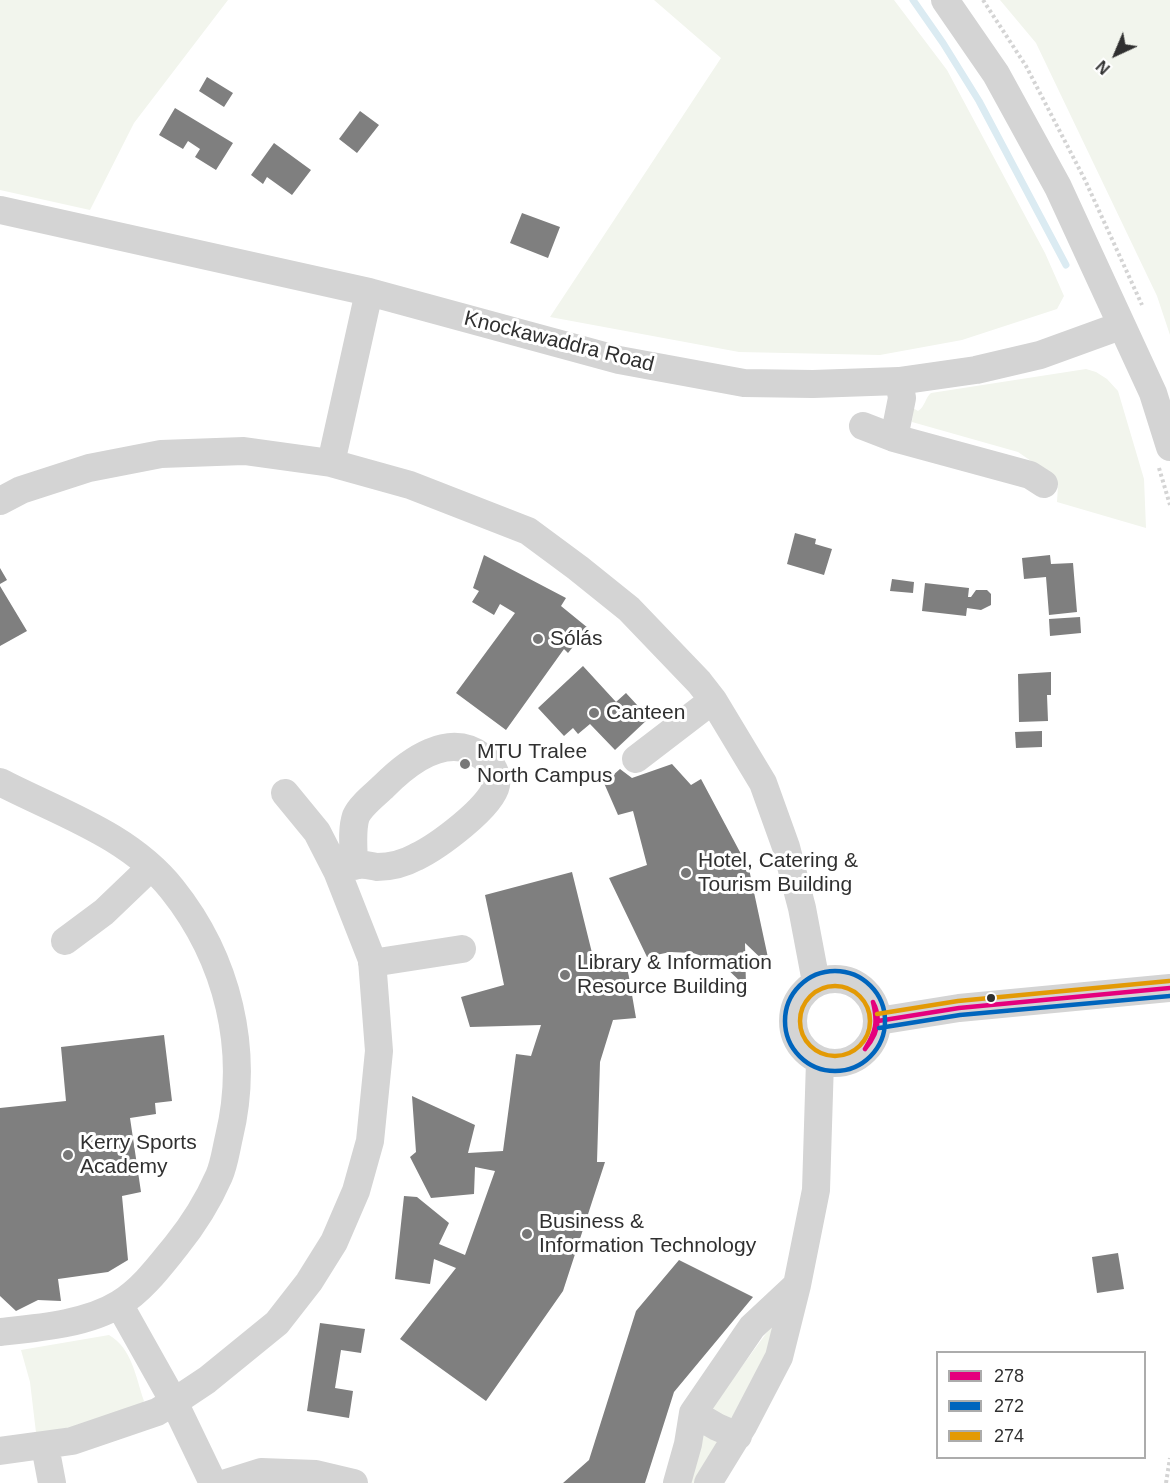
<!DOCTYPE html>
<meta charset="utf-8">
<style>
body{margin:0}
#map{position:relative;width:1170px;height:1483px;overflow:hidden;background:#fff;font-family:Arial,sans-serif}
canvas{display:block}
.legend{position:absolute;left:936px;top:1351px;width:210px;height:108px;box-sizing:border-box;background:#fff;border:2px solid #acacac;margin:0;padding:8px 10px;list-style:none;font-size:18px;color:#303030}
.legend li{display:flex;align-items:center;gap:12px;height:30px}
.legend b{width:30px;border:2px solid #acacac}
.north{position:absolute;left:1086px;top:24px;width:60px;height:60px;-webkit-text-stroke:4px #fff;paint-order:stroke;rotate:224deg;font-size:16px;font-weight:700;line-height:24px;text-align:center;color:#303030}
.north::after{content:'';display:block;margin:auto;width:21px;height:27px;background:#303030;clip-path:polygon(50% 0,100% 100%,50% 72%,0 100%)}
</style>
<div id="map">
<canvas width="1170" height="1483"></canvas>
<ul class="legend">
<li><b style="height:8px;background:#e5007d"></b>278</li>
<li><b style="height:8px;background:#0065bd"></b>272</li>
<li><b style="height:8px;background:#e39a05"></b>274</li>
</ul>
<div class="north">N</div>
</div>
<script>
const context = document.querySelector('canvas').getContext('2d');
context.lineJoin = 'round';
function paint(path, color) { context.fillStyle = color; context.fill(path, 'evenodd'); }
function strokePath(path, color, width, dash) { context.strokeStyle = color; context.lineWidth = width; context.lineCap = dash ? 'butt' : 'round'; context.setLineDash(dash || []); context.stroke(path); }
function write(font, color, halo, rows, align = 'center') {
  context.font = font + ' Arial,sans-serif'; context.lineWidth = 6; context.setLineDash([]); context.textBaseline = 'middle'; context.strokeStyle = halo; context.fillStyle = color; for (const [text, x, y, turn = 0] of rows) {
    context.save(); context.translate(x, y); context.rotate((+turn || 0) * Math.PI / 180); context.textAlign = isNaN(turn) ? turn : align; if (halo) context.strokeText(text, 0, 0); context.fillText(text, 0, 0); context.restore();
  }
}
paint(new Path2D(`
 M0,0H228L134,123L90,210L0,190Z
 M654,0H894L947,70L1045,253L1064,296L1057,309L962,340L880,355L739,352L550,317L721,58Z
 M1000,0H1170V335L1157,296L1036,43Z
 M1086,369L1096,372L1107,379L1118,391L1144,479L1146,528L1057,502L1058,485L1044,470L1018,452L912,422L913,408L918,411C925,407 925,398 931,393Z
 M787,1305L740,1413L725,1423L712,1407Z
 M109,1335C132,1348 136,1378 144,1401L138,1409L37,1441L30,1382L21,1350Z
 M699,1428L725,1439L696,1483H687Z`), '#f2f5ed');
strokePath(new Path2D(`
 M913,0L943,43L979,101L1066,265`), '#dbebf2', 7);
paint(new Path2D(`
 M207,77L233,93L224,107L199,91Z
 M175,108L233,143L216,170L195,157L200,149L188,141L183,149L159,135Z
 M360,111L379,125L357,153L339,139Z
 M274,143L311,170L292,195L267,177L263,184L251,175Z
 M522,213L560,227L548,258L510,243Z
 M795,533L816,539L815,544L832,549L824,575L787,564Z
 M484,555L566,598L561,606L588,628L568,653L564,649L506,730L456,693L515,613L500,604L494,615L472,602L479,591L473,588Z
 M1050,555L1051,564L1073,563L1077,612L1049,615L1046,577L1024,579L1022,558Z
 M0,568L7,580L0,584Z
 M892,579L914,582L913,593L890,591Z
 M925,583L969,588L968,597H971L976,590H987L991,594V605L981,610L967,608L966,616L922,611Z
 M0,586L27,631L0,646Z
 M1080,617L1081,633L1050,636L1049,619Z
 M583,666L616,702L626,693L649,718L615,750L590,724L578,734L573,728L564,736L538,708Z
 M1051,672V695H1047L1048,721L1019,722L1018,674Z
 M1042,731V747L1016,748L1015,732Z
 M672,764L691,785L701,779L749,869L770,967L745,943L746,987L720,962L693,953L670,952L647,957L609,878L647,865L633,811L618,815L604,783L620,769L632,778Z
 M572,872L595,965L626,960L636,1018L613,1020L600,1062L597,1162H605L563,1291L486,1401L400,1339L456,1268L434,1259L430,1284L395,1279L404,1196L417,1197L449,1223L439,1244L465,1255L495,1171L475,1167L474,1194L431,1198L410,1157L416,1152L412,1096L475,1125L468,1153L503,1151L516,1054L531,1056L541,1025L470,1027L461,997L504,985L485,895Z
 M164,1035L172,1101L155,1103L156,1114L130,1118L141,1192L122,1196L128,1260L108,1272L58,1279L61,1301L38,1300L16,1311L0,1296V1108L66,1101L61,1047Z
 M1118,1253L1124,1289L1097,1293L1092,1257Z
 M679,1260L753,1297L674,1392L645,1483H563L589,1460L636,1311Z
 M320,1323L365,1329L361,1353L341,1350L335,1388L353,1391L349,1418L307,1411Z`), '#7f7f7f');
strokePath(new Path2D(`
 M983,0L1026,66L1085,180L1142,305
 M1159,468L1170,505
 M1166,1483L1170,1458`), '#d4d4d4', 4, [3, 3]);
strokePath(new Path2D(`
 M945,0L996,74L1058,187L1153,393L1170,447
 M0,210L369,292L619,360L744,383L813,384L899,381L976,370L1040,355L1120,326
 M863,426L894,438L1030,475L1044,484
 M894,438L902,398L899,381
 M331,463L369,292
 M0,501L21,490L89,468L161,454L244,451L331,463L410,485L528,531L578,568L629,609L699,682L713,700L763,783L786,847L802,908L816,982
 M636,759L713,700
 M0,782C60,813 129,835 172,889C228,959 250,1050 229,1137C226,1150 224,1165 219,1176C208,1201 193,1225 176,1246C159,1267 142,1290 119,1304C87,1324 37,1328 0,1332
 M337,871C344,869 352,865 359,865C365,864 371,866 377,867C390,867 405,863 416,857C437,847 492,807 496,785C498,774 492,764 483,757C449,731 409,761 384,786C376,794 361,805 356,816C351,831 354,850 354,866
 M65,941L104,912L151,867
 M372,963L462,949
 M793 1021a42 42 0 1 1 84 0a42 42 0 1 1-84 0Z
 M878,1021L959,1008L1170,988
 M119,1304L174,1402L213,1483
 M693,1413L717,1427L738,1436
 M45,1446L52,1483
 M0,1451L72,1441L157,1412L174,1402L207,1380L277,1323L309,1282L334,1242L356,1191L370,1141L379,1051L372,960L337,871L317,832L285,793
 M226,1483L261,1472L316,1474L354,1483
 M677,1483L688,1444L693,1413L752,1327L797,1285L816,1190L820,1061
 M708,1483L743,1426L779,1357L797,1285`), '#d4d4d4', 28);
strokePath(new Path2D(`
 M878,1021L959,1008L1170,988
 M865,1049C876,1031 878,1023 873,1002
 M865,1049C877,1035 882,1019 873,1002`), '#e5007d', 4.5);
strokePath(new Path2D(`
 M785 1021a50 50 0 1 1 100 0a50 50 0 1 1-100 0Z
 M879,1028L960,1015L1170,996`), '#0065bd', 4.5);
strokePath(new Path2D(`
 M800 1021a35 35 0 1 1 70 0a35 35 0 1 1-70 0Z
 M877,1014L958,1001L1169,981`), '#e39a05', 4.5);
for (const [x, y, r, color] of [
 [538,639,6,"#787878"],
 [594,713,6,"#787878"],
 [465,764,6,"#787878"],
 [686,873,6,"#787878"],
 [565,975,6,"#787878"],
 [991,998,5,"#303030"],
 [68,1155,6,"#787878"],
 [527,1234,6,"#787878"]
]) { const dot = new Path2D(); dot.arc(x, y, r, 0, 2 * Math.PI); context.fillStyle = color; context.fill(dot); strokePath(dot, '#fff', 2); }
write('21px', '#303030', '#fff', [
 ["Knockawaddra Road",559,342,14]
]);
write('21px', '#303030', '#fff', [
 ["Sólás",550,639],
 ["Canteen",606,713],
 ["MTU Tralee",477,752],
 ["North Campus",477,776],
 ["Hotel, Catering &",698,861],
 ["Tourism Building",698,885],
 ["Library & Information",577,963],
 ["Resource Building",577,987],
 ["Kerry Sports",80,1143],
 ["Academy",80,1167],
 ["Business &",539,1222],
 ["Information Technology",539,1246]
], 'left');
</script>
